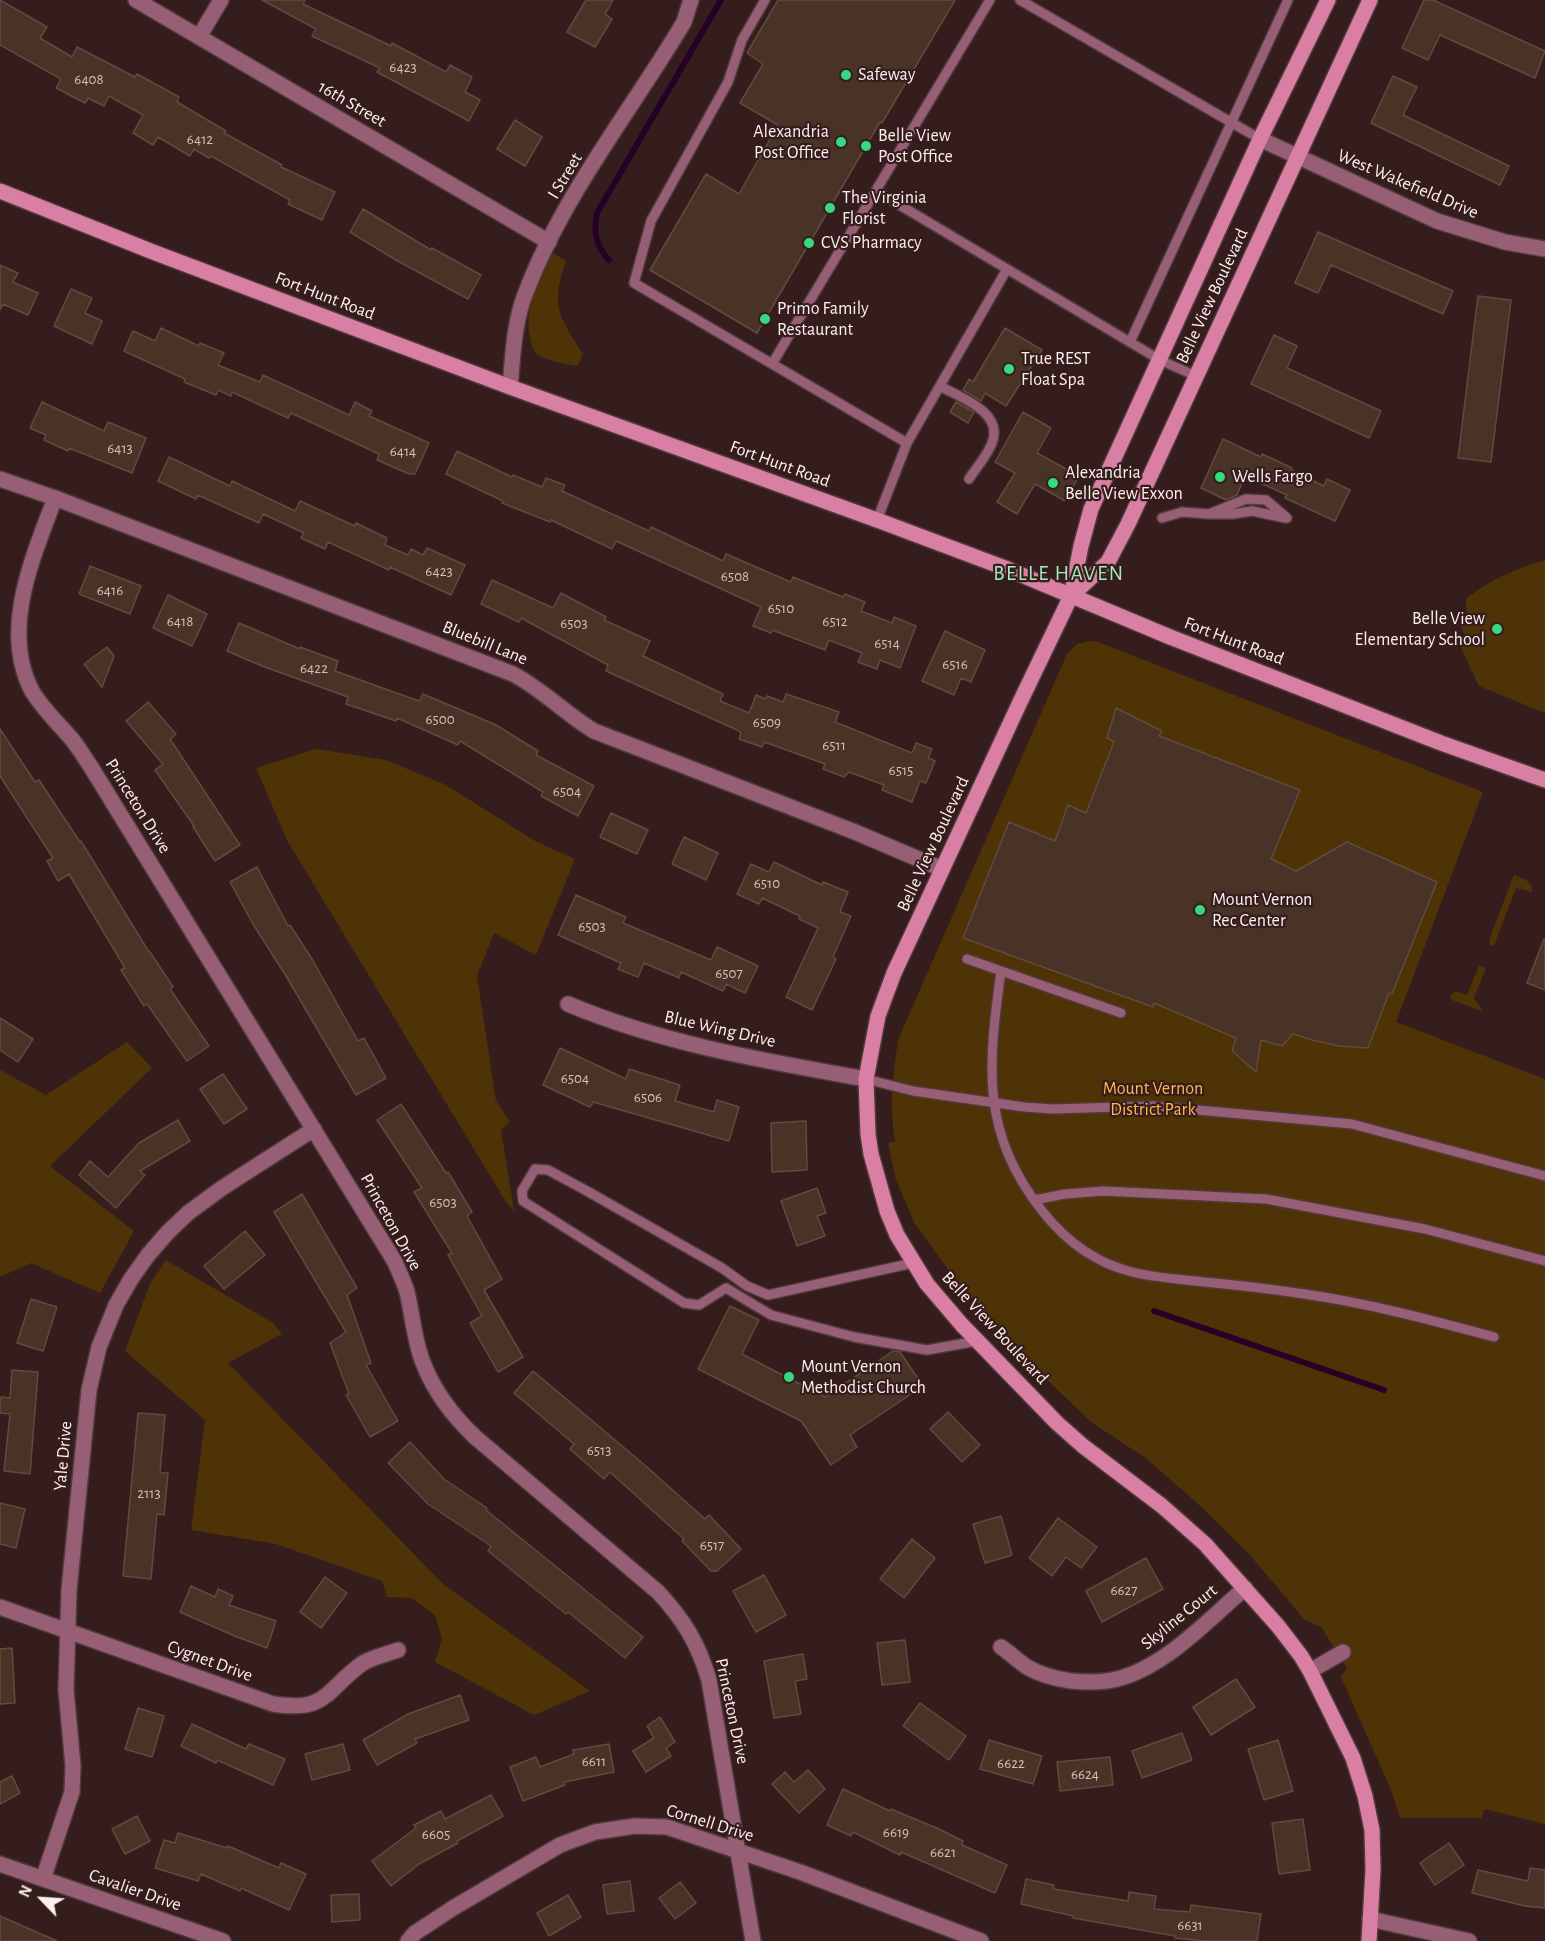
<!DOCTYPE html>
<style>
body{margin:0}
#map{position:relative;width:1545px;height:1941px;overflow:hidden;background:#361d1d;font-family:"Alegreya Sans",sans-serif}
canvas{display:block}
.north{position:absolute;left:12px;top:1869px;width:60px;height:60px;-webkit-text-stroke:4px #361d1d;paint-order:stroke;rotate:295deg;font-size:16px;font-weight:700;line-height:24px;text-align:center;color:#fdefee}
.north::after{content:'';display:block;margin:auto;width:21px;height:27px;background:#fdefee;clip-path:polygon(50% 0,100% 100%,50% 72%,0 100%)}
</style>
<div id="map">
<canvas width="1545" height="1941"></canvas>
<div class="north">N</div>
</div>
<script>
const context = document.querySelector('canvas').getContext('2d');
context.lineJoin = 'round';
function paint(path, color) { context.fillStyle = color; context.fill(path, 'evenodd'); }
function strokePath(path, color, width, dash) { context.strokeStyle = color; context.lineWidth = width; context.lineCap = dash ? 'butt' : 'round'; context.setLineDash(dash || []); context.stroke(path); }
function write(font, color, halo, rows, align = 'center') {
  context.font = font + ' "Alegreya Sans",sans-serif'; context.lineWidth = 4.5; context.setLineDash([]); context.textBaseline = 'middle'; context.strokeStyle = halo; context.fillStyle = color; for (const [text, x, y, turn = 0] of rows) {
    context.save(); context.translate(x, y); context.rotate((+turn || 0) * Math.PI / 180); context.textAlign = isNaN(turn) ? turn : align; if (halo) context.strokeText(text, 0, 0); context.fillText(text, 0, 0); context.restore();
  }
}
paint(new Path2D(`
 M553,253L566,261C550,307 559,316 583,354L578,366C568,365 545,360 537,354C532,350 531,343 530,337C524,306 538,279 553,253Z
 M1545,560V713L1479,686L1460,646L1466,638L1460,625L1467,621L1466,599C1487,581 1518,568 1545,560Z
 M1090,641L1098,642L1483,792L1396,1022L1545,1079V1824L1485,1809L1481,1818H1400L1391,1790L1341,1677L1347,1668L1321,1627L1305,1620L1248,1553L1195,1501L1144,1457L1091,1422L1037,1370L958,1283L915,1224L896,1180L888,1143L895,1141C889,1105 893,1076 898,1040L1067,654L1077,644Z
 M316,749L386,760L446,785L535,841L575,859L536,955L494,933L477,976L496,1101L510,1122L501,1130L514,1211L506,1202L288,842L256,768Z
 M1514,875C1524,879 1532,880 1532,892L1516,888L1494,946L1490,945V937Z
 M1479,966L1486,968L1474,998L1484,1012L1452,1000L1450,997L1455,991L1467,995Z
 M127,1042L152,1068L50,1166L134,1231L100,1293L31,1263L0,1277V1070L46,1095Z
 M166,1260L273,1323L282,1334L228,1363L443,1584L590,1691L534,1715L435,1662L442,1638L435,1615L412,1598L387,1597L382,1581L276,1544L191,1530L205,1420L125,1351L150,1284Z`), '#4e3306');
strokePath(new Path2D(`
 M609,260C596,246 593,232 597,213L721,0
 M1154,1311L1384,1390`), '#260027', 6);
const building = new Path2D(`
 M0,0L47,27L40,38L72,57L77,47L135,77L137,74L179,97L177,102L226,131L224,133L282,165L281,167L335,192L322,220L288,204L290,200L211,156L209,158L194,149L190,156L158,137L153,145L133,133L143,115L109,96L104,106L88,98L85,103L56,88L61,79L0,45Z
 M262,0H305L303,4L391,46L392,43L446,72L450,65L472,77L465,92L480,100L469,121L377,72L380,68L312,36L316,29Z
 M586,0H613L605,14L612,19L595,47L567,32Z
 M778,0H955L882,123L880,122L757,333L650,270L706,174L739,194L778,125L740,103L763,64L747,53Z
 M1424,0H1433L1545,51L1535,78L1440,35L1428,60L1402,48Z
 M1393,76L1417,87L1403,115L1509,166L1500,185L1371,123Z
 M515,120L542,137L525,166L497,149Z
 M363,209L431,250L432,248L481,275L468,299L396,260L350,232Z
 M1318,232L1453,291L1443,314L1331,265L1318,293L1295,283Z
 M0,265L18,273L13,282L38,293L28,315L3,304L0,310Z
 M71,289L92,298L85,313L102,321L92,344L54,326Z
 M1478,296L1511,300L1491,462L1458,458Z
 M161,328L199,346L200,343L224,353L218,365L260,382L263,375L349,415L355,402L372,411L369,416L429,443L415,474H409L377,460L379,454L291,413L288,418L232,392L231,396L218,390L216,395L184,382L185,379L124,351L133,331L155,341Z
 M1005,328L1042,350L1006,406L985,393L981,401L963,390L969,379L973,382Z
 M1274,335L1297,346L1287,368L1381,411L1369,438L1251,384Z
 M42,402L104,431L108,422L146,438L132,473L69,448L68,451L44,440L46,435L30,428Z
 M956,402L974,412L968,423L950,412Z
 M1023,412L1051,428L1037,453L1079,476L1065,501L1035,484L1017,514L997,502L1015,473L995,462Z
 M1223,439L1261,457L1262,454L1273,459L1292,468L1291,470L1324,486L1327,479L1350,490L1335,521L1285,498L1287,495L1245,476L1237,495L1226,500L1201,488Z
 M457,451L512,477L513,475L542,487L546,478L565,485L562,491L649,531L651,527L723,561L726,554L791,582L793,577L843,597L845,594L865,602L861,611L892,623L894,617L916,626L900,668L880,660L877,669L858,662L862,653L829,640L825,650L772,630L771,633L753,626L761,607L616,541L612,549L551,520L550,522L502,503L503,501L446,474Z
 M169,457L230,486L232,481L295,511L300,501L355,526L356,523L387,538L385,545L408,555L411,549L423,555L427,548L465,565L451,595L390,567L389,570L328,542L325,549L301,538L304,533L263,514L259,523L198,495L196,499L158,481Z
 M90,566L141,586L130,614L79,594Z
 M492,580L553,608L561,593L606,617L604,620L650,641L643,656L723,694L720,701L749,713L756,695L765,699L767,696L783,702L786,694L839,712L835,722L912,753L916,743L932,749L928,758L935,761L926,783L920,781L912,802L882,790L884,785L849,772L844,777L823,769L825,764L784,749L764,742L762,747L739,739L741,733L737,730L606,671L608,665L521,618L519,622L481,604Z
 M168,595L207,614L192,646L153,628Z
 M239,623L300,649V647L338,661L335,671L419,701L423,694L496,725L538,751L536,755L594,786L578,816L541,796L543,792L460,741L458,745L397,718L396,721L346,704L348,697L262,666L227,651Z
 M945,631L985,650L971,682L961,678L954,695L922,681Z
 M107,647L114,656L102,687L84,664Z
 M148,702L176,734L170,739L240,845L215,861L193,827L194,826L155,770L163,764L126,721Z
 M1116,708L1162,731L1159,736L1300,790L1271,859L1296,871L1347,842L1437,882L1392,994L1389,993L1368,1048L1339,1046L1312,1040L1293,1034L1282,1046L1261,1040L1256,1072L1232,1051L1236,1038L1154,1003L1153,1007L963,938L1009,822L1055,841L1068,805L1086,813L1114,742L1107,738Z
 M0,729L35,782L39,780L80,842L81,841L149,952H150L173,987L170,989L209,1046L187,1061L147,1004L144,1006L121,970L125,968L69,874L58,881L47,861L53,858L0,776Z
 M611,813L648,830L637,854L600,837Z
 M684,837L718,853L706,880L672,864Z
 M774,862L822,885L823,882L848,892L840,912L851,916L833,957L836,959L812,1010L786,997L818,928L799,919L800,916L762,898L759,904L737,894L751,864L769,872Z
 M257,867L288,926L290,925L312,959L358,1041L364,1038L386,1078L356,1095L286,976L253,924L230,882Z
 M576,895L626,917L623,923L711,960L717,947L758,966L745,993L726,984L723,991L681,972L679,978L644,963L638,977L618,969L621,963L558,935Z
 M1544,939L1545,940V990L1527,983Z
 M0,1018L33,1039L18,1062L0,1050Z
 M560,1048L626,1079L629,1069L680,1085L675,1101L714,1112L717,1100L739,1107L729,1141L593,1102L590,1107L543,1085Z
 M223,1074L247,1109L224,1124L200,1089Z
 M401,1104L446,1173L448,1172L472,1212L467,1216L502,1279L484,1290L523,1357L498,1372L470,1323L482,1316L448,1255L452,1253L414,1192L422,1188L377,1120Z
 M178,1120L190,1141L140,1171L145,1175L116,1208L79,1175L90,1161L108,1177L139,1143Z
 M806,1121L807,1170L772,1172L771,1123Z
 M817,1188L826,1213L817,1216L825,1236L797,1246L781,1201Z
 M302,1194L357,1288L347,1295L371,1363L366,1365L398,1421L370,1437L346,1395L349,1394L330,1343L346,1332L274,1212Z
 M245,1231L265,1255L224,1289L204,1266Z
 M31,1299L57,1307L43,1351L17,1343Z
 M730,1306L759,1320L742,1354L825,1397L893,1351L900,1352L923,1386L850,1435L857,1447L831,1465L801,1421L698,1369Z
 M12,1370L38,1372L30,1474L4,1471L10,1414L0,1413V1404L1,1397L10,1398Z
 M533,1371L647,1467L705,1519L709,1515L741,1549L717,1571H711L682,1541L684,1539L610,1472L604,1479L570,1449L574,1444L514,1393Z
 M948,1412L980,1445L962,1462L930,1429Z
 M138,1413L165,1415L160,1473H168L164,1515L157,1514L151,1579L123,1576Z
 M410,1442L444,1479L487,1508L486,1510L643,1637L625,1658L568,1612L566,1614L488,1551L491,1546L428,1504L388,1463Z
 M0,1503L25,1509L16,1548L0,1544Z
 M1001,1516L1012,1555L985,1563L973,1524Z
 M1058,1518L1097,1547L1081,1568L1066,1557L1052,1576L1029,1558Z
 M912,1539L935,1558L904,1598L880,1579Z
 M1146,1558L1163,1589L1102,1622L1086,1591Z
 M764,1575L786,1615L756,1632L733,1591Z
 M325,1577L347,1593L321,1628L300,1612Z
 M191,1586L215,1597L218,1589L233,1596L229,1605L276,1621L267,1648L237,1637L180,1612Z
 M905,1640L910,1682L882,1685L877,1643Z
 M12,1648L15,1703L0,1704V1649Z
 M803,1654L807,1679L795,1681L801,1714L774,1718L764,1661Z
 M1236,1679L1255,1707L1211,1735L1193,1707Z
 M460,1695L469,1720L415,1739L417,1743L377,1765L363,1740L408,1714Z
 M920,1703L966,1736L949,1760L903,1726Z
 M138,1708L164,1716L152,1757L125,1749Z
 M660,1717L675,1742L666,1748L671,1756L646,1772L633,1751L654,1738L647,1726Z
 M192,1724L246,1749L249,1744L285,1759L273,1785L217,1760L216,1763L181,1746Z
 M1182,1733L1192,1760L1142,1778L1132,1751Z
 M989,1740L1042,1756L1033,1784L980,1769Z
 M1278,1740L1293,1791L1264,1800L1248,1749Z
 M343,1744L350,1770L312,1780L305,1754Z
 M609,1744L614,1772L564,1782L565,1785L523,1801L510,1767L536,1757L540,1767L574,1754L573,1750Z
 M1110,1757L1113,1785L1060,1791L1057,1762Z
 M808,1770L825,1789L799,1813L772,1784L785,1772L794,1782Z
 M12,1776L20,1793L0,1804V1782Z
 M843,1789L890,1811L891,1809L939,1829L963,1841L962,1845L1007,1865L995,1893L901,1852L900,1855L853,1832L851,1836L827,1825Z
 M491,1795L503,1816L457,1841L458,1843L419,1864L391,1886L372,1861L416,1828L414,1825L441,1811L445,1819Z
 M137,1816L150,1841L125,1854L112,1829Z
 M1303,1819L1310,1870L1279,1874L1272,1823Z
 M178,1833L227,1848L228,1846L279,1868L281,1863L306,1874L289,1910L241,1888L240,1891L201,1874L198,1881L155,1868L164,1840L175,1843Z
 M1449,1843L1464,1865L1435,1885L1420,1863Z
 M1530,1868L1545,1870V1908L1525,1906L1472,1893L1478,1870L1528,1881Z
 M1026,1879L1054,1885L1053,1889L1128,1901L1129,1892L1156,1896L1154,1909L1190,1912L1191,1905L1261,1914L1257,1941H1205L1175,1938V1936L1073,1918V1916L1021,1904Z
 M630,1881L634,1911L607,1914L603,1885Z
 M680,1882L696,1903L675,1919L659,1898Z
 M359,1894L360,1920L332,1922L331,1895Z
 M568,1895L581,1917L549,1936L537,1913Z
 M0,1916L57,1941H0Z`);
paint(building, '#493327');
strokePath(building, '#624a3e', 1.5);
const lane = new Path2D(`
 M765,0L742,40L728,82L651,221L634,283L907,443
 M1020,0L1260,139
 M876,191L1160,360L1196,376
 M1130,342L1288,0
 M772,364L990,0
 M940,386C961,398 1004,412 992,443C987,456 976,468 969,479
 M1213,514H1233L1252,511L1285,518
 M1162,518L1182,512L1209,514L1246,499L1266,500L1287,518
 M877,520L907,443L1007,269
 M967,959L1121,1013
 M1001,971C988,1066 980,1132 1043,1212C1066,1241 1096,1263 1132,1272C1156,1278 1180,1279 1204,1282C1237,1285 1271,1289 1304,1294C1368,1303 1431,1320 1494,1337
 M866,1079L913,1091L1024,1107L1053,1109L1153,1106L1352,1124L1545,1176
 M1034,1200L1065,1194L1103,1191L1266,1199L1425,1229L1545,1261
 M913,1263L768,1295L747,1286L722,1268L587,1191L548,1170L535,1169L522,1191L523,1201L684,1303L699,1305L726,1288L771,1315L854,1337L927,1350L977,1341`);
const street = new Path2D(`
 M136,0L549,242
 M199,37L221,0
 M1260,139L1437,221L1505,242L1545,249
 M510,387C513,355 514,321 526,292C563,195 631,111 684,22L691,0
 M0,479L55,498L513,674C543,690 566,714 594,731L855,832L942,869
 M55,498C33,557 0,630 32,691C42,708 57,722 70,737C78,746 84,757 91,767L395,1262C399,1272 404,1282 407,1292C413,1316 414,1342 424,1365C435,1393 453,1416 475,1437L658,1592C684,1620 698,1643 709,1680L753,1941
 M568,1004C663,1044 766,1061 866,1079
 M0,1607L273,1704C328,1713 326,1689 363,1663C373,1657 387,1654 398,1650
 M1001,1647C1010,1653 1018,1661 1027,1667C1039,1674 1057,1679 1071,1681C1086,1682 1102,1683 1117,1679C1165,1667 1208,1620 1245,1588
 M1310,1671L1343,1652
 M0,1864L223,1941
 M43,1879L72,1792L73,1766L66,1690L69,1590L89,1390L99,1347L116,1305L131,1279L148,1255L168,1232L188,1213L222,1188L314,1129
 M1370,1919L1469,1941
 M408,1941L415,1933L453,1908L560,1845L595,1832L635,1826L667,1827L800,1872L981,1941`);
const secondary = new Path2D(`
 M1328,0L1260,139L1091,509L1081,546L1071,596L1021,700L894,973L878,1016L866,1079L868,1134L871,1154L887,1211L897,1235L927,1284L962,1325L1057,1423L1083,1446L1162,1506L1205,1544L1278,1626L1301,1656L1310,1671L1353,1758L1365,1796L1372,1830L1373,1870L1369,1941
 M0,191L153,252L510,387L877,520L1005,568L1170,637L1441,743L1545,780
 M1071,596L1108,562L1128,524L1370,0`);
strokePath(lane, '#523a3a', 12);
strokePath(street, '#523a3a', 18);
strokePath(secondary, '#523a3a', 18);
strokePath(lane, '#975f76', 9);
strokePath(street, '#975f76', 15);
strokePath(secondary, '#d87fa3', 15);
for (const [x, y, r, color] of [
 [846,75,6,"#38d880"],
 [841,142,6,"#38d880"],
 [866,146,6,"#38d880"],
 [830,208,6,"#38d880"],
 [809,243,6,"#38d880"],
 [765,319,6,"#38d880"],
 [1009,369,6,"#38d880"],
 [1220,477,6,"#38d880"],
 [1053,483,6,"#38d880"],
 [1497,629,6,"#38d880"],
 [1200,910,6,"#38d880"],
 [789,1377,6,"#38d880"]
]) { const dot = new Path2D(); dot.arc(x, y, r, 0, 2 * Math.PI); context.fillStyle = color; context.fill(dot); strokePath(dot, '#361d1d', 2); }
write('15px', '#d0c0bc', null, [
 ["6423",403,67],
 ["6408",89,79],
 ["6412",200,139],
 ["6413",120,448],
 ["6414",403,451],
 ["6423",439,571],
 ["6508",735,576],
 ["6416",110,590],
 ["6510",781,608],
 ["6418",180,621],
 ["6512",835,621],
 ["6503",574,623],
 ["6514",887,643],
 ["6516",955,664],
 ["6422",314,668],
 ["6500",440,719],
 ["6509",767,722],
 ["6511",834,745],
 ["6515",901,770],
 ["6504",567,791],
 ["6510",767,883],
 ["6503",592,926],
 ["6507",729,973],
 ["6504",575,1078],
 ["6506",648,1097],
 ["6503",443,1202],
 ["6513",599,1450],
 ["2113",149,1493],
 ["6517",712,1545],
 ["6627",1124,1590],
 ["6611",594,1761],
 ["6622",1011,1763],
 ["6624",1085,1774],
 ["6619",896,1832],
 ["6605",436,1834],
 ["6621",943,1852],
 ["6631",1190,1925]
]);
write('18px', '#fdefee', '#361d1d', [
 ["Safeway",858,75],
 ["Alexandria",829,132,"right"],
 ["Post Office",829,153,"right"],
 ["Belle View",878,136],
 ["Post Office",878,157],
 ["The Virginia",842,198],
 ["Florist",842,219],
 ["CVS Pharmacy",821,243],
 ["Primo Family",777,309],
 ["Restaurant",777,330],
 ["True REST",1021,359],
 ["Float Spa",1021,380],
 ["Alexandria",1065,473],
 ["Belle View Exxon",1065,494],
 ["Wells Fargo",1232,477],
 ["Belle View",1485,619,"right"],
 ["Elementary School",1485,640,"right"],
 ["Mount Vernon",1212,900],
 ["Rec Center",1212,921],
 ["Mount Vernon",801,1367],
 ["Methodist Church",801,1388]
], 'left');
write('18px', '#fdefee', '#361d1d', [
 ["16th Street",352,104,30],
 ["I Street",565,176,-59],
 ["West Wakefield Drive",1408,184,23],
 ["Fort Hunt Road",325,296,21],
 ["Belle View Boulevard",1212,296,-65],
 ["Fort Hunt Road",780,464,20],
 ["Fort Hunt Road",1234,641,21],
 ["Bluebill Lane",485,643,22],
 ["Princeton Drive",138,806,58],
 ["Belle View Boulevard",933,844,-65],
 ["Blue Wing Drive",720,1029,13],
 ["Princeton Drive",391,1222,61],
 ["Belle View Boulevard",995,1328,47],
 ["Yale Drive",63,1456,-85],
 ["Skyline Court",1179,1617,-39],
 ["Cygnet Drive",210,1661,20],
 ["Princeton Drive",732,1711,78],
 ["Cornell Drive",710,1823,17],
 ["Cavalier Drive",135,1890,19]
]);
write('18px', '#fdb74e', '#361d1d', [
 ["Mount Vernon",1153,1089],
 ["District Park",1153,1110]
]);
context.letterSpacing = '1.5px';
write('21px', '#a3ecba', '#361d1d', [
 ["BELLE HAVEN",1059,574]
]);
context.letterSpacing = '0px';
</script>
